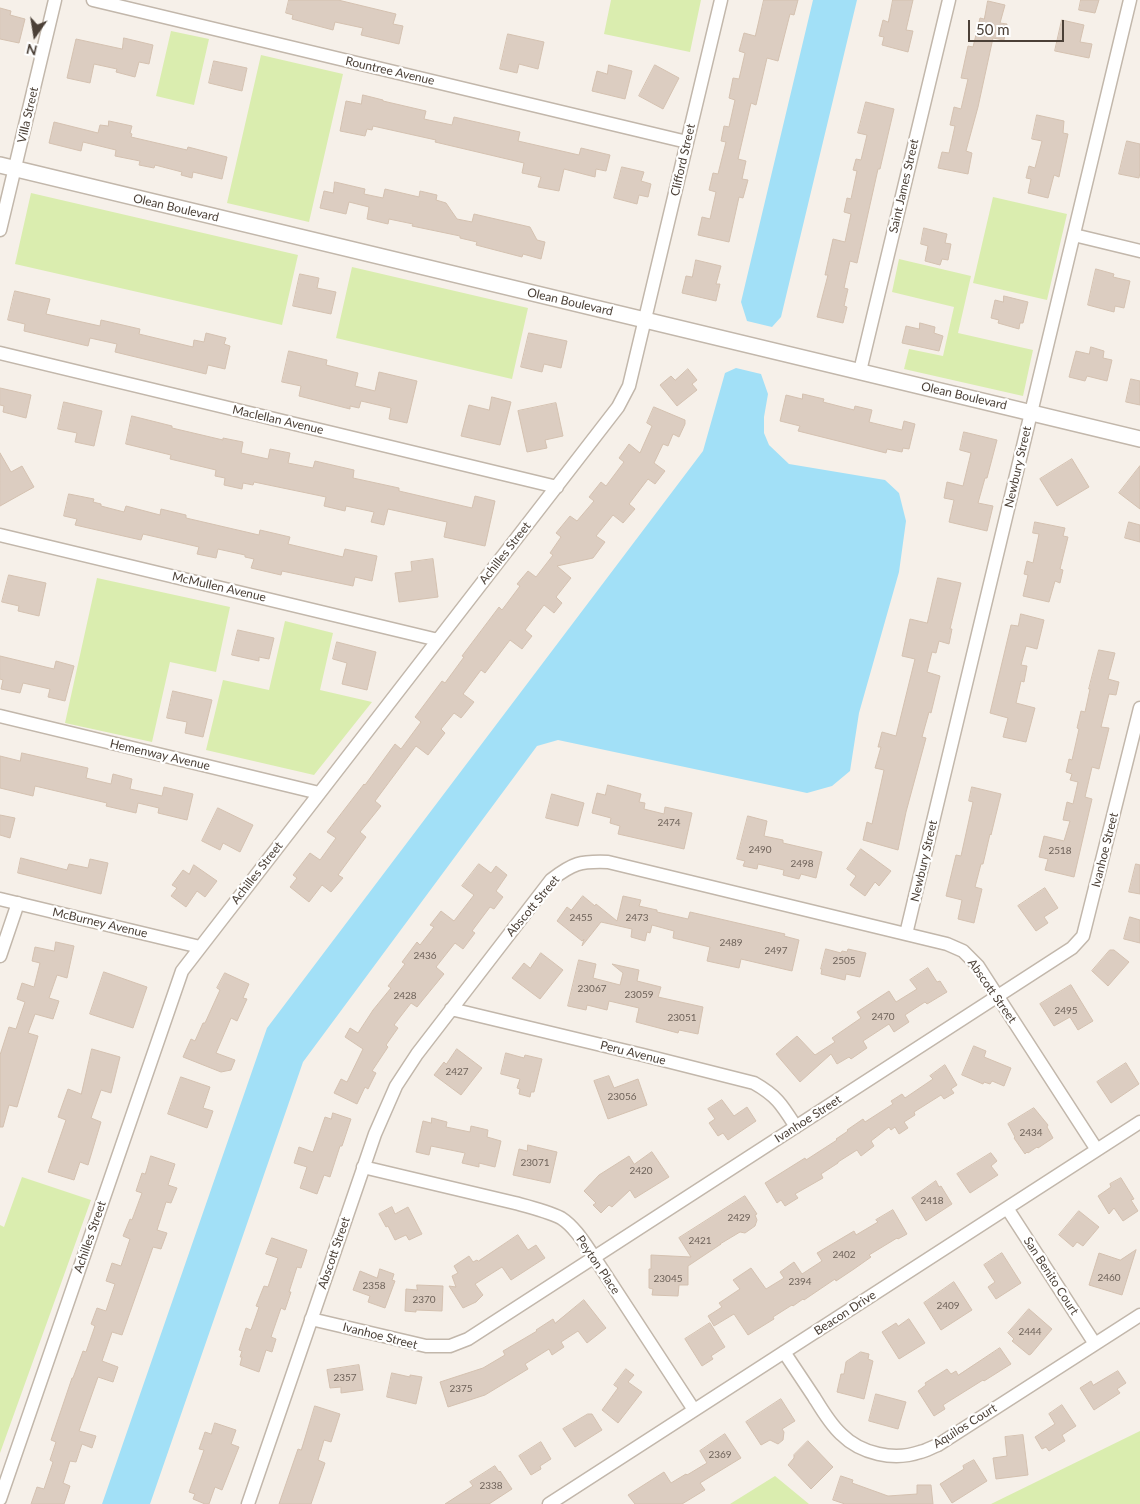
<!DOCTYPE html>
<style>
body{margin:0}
#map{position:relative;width:1140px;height:1504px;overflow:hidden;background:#f6f0e9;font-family:Lato,sans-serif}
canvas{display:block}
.north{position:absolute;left:10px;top:10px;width:50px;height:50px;-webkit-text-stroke:4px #fff;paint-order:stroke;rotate:193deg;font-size:14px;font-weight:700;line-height:20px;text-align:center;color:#4b4037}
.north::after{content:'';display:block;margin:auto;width:18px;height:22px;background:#4b4037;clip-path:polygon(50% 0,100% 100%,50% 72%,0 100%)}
.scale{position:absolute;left:968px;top:20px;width:96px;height:22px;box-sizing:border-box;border:2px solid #4b4037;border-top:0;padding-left:6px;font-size:15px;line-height:18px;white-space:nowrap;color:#4b4037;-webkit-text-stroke:4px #fff;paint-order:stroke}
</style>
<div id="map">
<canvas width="1140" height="1504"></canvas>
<div class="north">N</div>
<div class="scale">50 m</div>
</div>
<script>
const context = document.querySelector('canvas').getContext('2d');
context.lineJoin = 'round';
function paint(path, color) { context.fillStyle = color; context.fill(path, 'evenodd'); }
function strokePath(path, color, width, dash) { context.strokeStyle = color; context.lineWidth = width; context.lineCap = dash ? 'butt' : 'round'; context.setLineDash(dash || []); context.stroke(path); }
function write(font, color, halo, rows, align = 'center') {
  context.font = font + ' Lato,sans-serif'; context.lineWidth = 4.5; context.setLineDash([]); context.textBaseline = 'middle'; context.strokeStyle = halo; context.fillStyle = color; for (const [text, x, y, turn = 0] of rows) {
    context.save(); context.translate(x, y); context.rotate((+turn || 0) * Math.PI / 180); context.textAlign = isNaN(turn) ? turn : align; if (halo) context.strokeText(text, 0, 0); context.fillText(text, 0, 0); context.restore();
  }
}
paint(new Path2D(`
 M611,0H701L690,52L604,34Z
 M171,31L209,39L194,105L156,96Z
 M261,55L343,74L309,222L227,203Z
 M31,193L298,255L282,325L15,264Z
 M993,197L1067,214L1047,300L973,283Z
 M899,259L971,276L958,333L1033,350L1023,396L904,369L909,349L943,356L954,307L892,292Z
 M352,267L528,308L512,379L336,338Z
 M97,578L230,607L216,672L170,662L152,742L65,723Z
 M285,621L333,633L320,690L372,702L314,775L206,750L223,680L269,690Z
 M22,1177L91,1200L0,1453V1225L4,1227Z
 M1140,1431V1504H991Z
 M775,1476L809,1504H730Z`), '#daedaf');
paint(new Path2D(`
 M813,0H857L781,317L772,327L747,321L741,302Z
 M736,368L761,374L768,394L764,417V433L769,445L789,464L885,480L899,493L906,521L899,572L859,713L850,771L832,786L807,793L558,740L537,746L303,1062L150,1504H102L267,1028L703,451L725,373Z`), '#a2e0f7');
const building = new Path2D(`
 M289,0H338L396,14L393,24L403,26L399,44L361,35L363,28L335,22L333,30L292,19L293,15L286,13Z
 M764,0H798L794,15L790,14L778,61L767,58L756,105L751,103L738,159L746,161L742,179L748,180L743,198L739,197L729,242L698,235L702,217L710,219L716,192L709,190L713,173L718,174L726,142L721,141L724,126L729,127L735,100L729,98L733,78L739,79L745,53L739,51L744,33L755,36Z
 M893,0H913L906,30L913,31L908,52L882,45L884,37L879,36L883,20L888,22Z
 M1081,0H1099L1095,13L1079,10Z
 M988,1L1005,5L1000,23L1007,24L1004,40L993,38L978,107L966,151L972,153L968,174L938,168L942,152L949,153L955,126L950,125L954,107L961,109L968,79L961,78L968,46L973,47L980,18L984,19Z
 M0,8L11,11L10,15L25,19L19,43L0,39Z
 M1062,20L1084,25L1080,42L1092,44L1089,58L1055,51Z
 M508,34L544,42L538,69L519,64L517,73L500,69Z
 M124,38L153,45L149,64L139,62L135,77L116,72L117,69L94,64L90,83L67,78L76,39L122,49Z
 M214,61L247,68L242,91L209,83Z
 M609,65L632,71L625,99L592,91L597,71L607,74Z
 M655,65L679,78L663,109L639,96Z
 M363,95L383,100V101L426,111L424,119L452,125L454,117L520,132L518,141L579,155L581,148L610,155L606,171L596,169L595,177L564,169L559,191L538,187L541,177L522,173L524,163L435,142L436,140L373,126L372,130L367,129L365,136L340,131L346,101L361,104Z
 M866,102L894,109L880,169H878L857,263L850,261L844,288L848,289L844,306L847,307L843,323L817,317L828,275H825L833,239L845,242L851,214L844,212L847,198L851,199L857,171L853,170L856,159L861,160L867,135L858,133Z
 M1037,115L1064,121L1063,133L1068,134L1059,177L1054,175L1048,198L1028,193L1031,179L1026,178L1029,166L1035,168L1042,141L1032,139Z
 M109,121L132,126L130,133L132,134L131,137L187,150L188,147L227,157L222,179L193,172L192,178L181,175L182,172L155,165L154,168L139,165L140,161L115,156L116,150L83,142L81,151L49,143L54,122L98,133L100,125L108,126Z
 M1127,141L1140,144V172L1139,178L1119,174Z
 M622,167L644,172L641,181L651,184L648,197L639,195L637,204L614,198Z
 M335,182L365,189L364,194L383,198L385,189L419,197L420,191L437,195L436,200L446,203L457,219L472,222L474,214L530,227L537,240L545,242L541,259L523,254L522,257L476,245L477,242L460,238V236L412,226L413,224L389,219L388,224L367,219L369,207L349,202L346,214L320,208L324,191L333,193Z
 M924,228L947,234L945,243L951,244L948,260L942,259L940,265L925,261L928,246L921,244Z
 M696,260L721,266L716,284H720L716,301L682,293L686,276L692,277Z
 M1096,269L1114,274L1113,277L1130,281L1124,308L1115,306L1114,312L1088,305Z
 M300,274L319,278L317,288L336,292L331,314L293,306Z
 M15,291L50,299L46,314L100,326L101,320L140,329L139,334L193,347L194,340L204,342L206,333L226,338L224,344L230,346L225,369L208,365L206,374L115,352L117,344L90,338L88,346L24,331L25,324L8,320Z
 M1004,296L1028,302L1023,323H1020L1019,329L998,323L999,320L991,318L995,300L1003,302Z
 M920,323L935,327L934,333L943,336L939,351L902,343L906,326L919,329Z
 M529,333L567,341L561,368L544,364L542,372L521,367Z
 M1091,347L1104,351L1103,358L1112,360L1107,381L1087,376L1085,381L1069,377L1076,351L1089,354Z
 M289,351L327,360L326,365L358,373L355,386L375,391L379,372L417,381L407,423L389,419L391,408L361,401L359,408L350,406V409L299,396L301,386L282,382Z
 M688,369L697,380L692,384L697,390L677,406L660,385L671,376L675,380Z
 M1131,379L1140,381V405L1126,402Z
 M0,388L31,395L26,418L3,412L4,406L0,405Z
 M803,394L824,399L823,402L854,410L855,406L872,410L869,422L902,430L904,421L915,424L909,449L903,448L902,452L887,449L886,453L798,431L800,426L780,421L786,395L802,399Z
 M492,397L511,402L500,445L461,436L469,405L489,410Z
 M64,402L102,411L94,446L75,442L77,433L58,429Z
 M556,403L563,436L545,440L547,448L527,452L518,411Z
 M654,407L685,420V424L679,437L673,434L668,446L663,444L654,463L665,471L655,484L648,479L629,504L635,509L623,523L613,515L596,536L605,542L593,558L557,566L571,578L556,597L562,603L554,613L544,605L525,630L532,636L522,649L510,640L485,673L481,670L463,694L474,702L461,718L454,713L441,729L445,733L428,755L416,746L375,801L381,806L360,832L366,837L338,875L343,878L331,892L322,885L309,902L290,887L297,878L293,875L310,853L320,860L336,838L327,832L364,784L365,785L395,744L401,749L421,722L415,717L442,681L445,683L464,657L462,656L499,607L502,610L520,586L517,584L528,571L536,577L553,555L550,553L561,537L556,533L570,516L577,521L594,501L589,497L601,482L606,486L624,462L619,458L629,444L640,453L652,426L647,423Z
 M132,416L172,426V428L223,440V438L243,442L241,453L268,459L270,449L290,453L288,463L313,468L315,461L354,470L353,478L399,488V491L472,508L475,496L495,501L485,546L444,537L447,522L388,509L384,525L371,522L374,512L346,506L345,511L324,506L326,497L254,482L253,485L243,483L242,489L224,485L225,478L215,476L216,470L170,459L171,455L126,444Z
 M964,432L997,440L987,478H985L978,503L993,506L987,531L949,522L954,500L944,498L947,482L963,486L971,453L960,450Z
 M0,453L11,472L22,466L34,487L0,506Z
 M1072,459L1089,487L1057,506L1040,479Z
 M1140,466V509L1119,493Z
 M69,494L94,499L93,502L101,504V506L124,512L126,506L160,515L161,509L186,515V518L259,535L260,530L290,537L288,544L343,557L345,549L377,556L372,581L355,577L353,586L282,571L281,575L251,568L254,559L245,557V555L218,549L216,558L197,554L199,547L143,534L141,540L75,525L77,519L64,516Z
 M1035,522L1065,528L1063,536L1068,537L1060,569L1063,570L1060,583L1055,581L1049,602L1023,596L1028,575L1024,574L1027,561L1033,563L1039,534L1033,533Z
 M1129,522L1140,525V542L1125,538Z
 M433,559L438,597L399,602L395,573L412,571L411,562Z
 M9,575L46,583L39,616L18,611L19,606L2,602Z
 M938,578L961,583L950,629H952L949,644L939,641L936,653L932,652L927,672L940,676L931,713L929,712L922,737L926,738L906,812L898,850L863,840L867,822L872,824L884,770L875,768L881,747H878L882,732L896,736L915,659L902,656L910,619L927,623Z
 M1021,614L1044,620L1037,649L1026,646L1021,665L1027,666L1024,682L1021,681L1016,703L1035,708L1026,742L1003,737L1008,718L990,713L1011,625L1018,626Z
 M238,630L274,638L269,659L259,657V661L232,655Z
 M337,642L376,652L367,690L342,684L347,663L333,659Z
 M1099,650L1115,653L1108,679L1119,682L1116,695L1109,694L1101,727L1109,728L1099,769L1092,767L1085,797L1092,799L1074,877L1045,870L1048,859L1039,857L1044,836L1064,841L1070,821L1063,820L1067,802L1073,804L1078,782L1070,780L1072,774L1066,772L1069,759L1072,760L1079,729L1077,728L1081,711L1085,712L1090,689H1089Z
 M0,656L54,669L56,661L74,666L65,701L48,697L50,689L23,683L20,693L1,689L3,680L0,679Z
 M173,691L212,700L203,737L185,733L187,722L167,718Z
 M22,753L88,768L86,778L111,784L113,774L132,779L130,789L162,796L164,787L193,794L187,820L158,813L159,808L138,803L136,813L106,806L107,803L35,786L33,796L0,788V756L20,761Z
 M608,785L641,794L639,802L645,803L644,809L664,814L665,807L692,813L684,849L618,834L620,826L610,823L611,818L592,813L597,793L605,795Z
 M972,787L1001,794L991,835L990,834L983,864H981L975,887L982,889L974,923L958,919L962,900L946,896L956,855L961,856L973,802L969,801Z
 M552,794L584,803L578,826L546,818Z
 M218,808L253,825L240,852L223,843L220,850L202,841Z
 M0,815L15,818L10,838L0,835Z
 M748,816L767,821L764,836L783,840V843L822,852L816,878L801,874L799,879L783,875L784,870L758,864L757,869L743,866L745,861L737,859Z
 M861,849L891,871L879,886L875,882L865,896L850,885L856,876L847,869Z
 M21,858L67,870L69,864L88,868L90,859L108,863L101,894L18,873Z
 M479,864L491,873L496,866L507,875L496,891L503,897L494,909L490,907L472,931L475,933L463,949L455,943L436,967L444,974L417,1007L411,1003L394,1025L398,1028L386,1045L388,1047L372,1071L376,1073L368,1089L365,1087L357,1104L334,1093L341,1079L347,1082L363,1049L345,1037L350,1028L358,1033L373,1010L391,988L388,986L405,964L402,962L417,942L420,945L434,927L430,925L441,911L454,921L474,895L462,886Z
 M1136,864L1140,865V894L1129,892Z
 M194,865L217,881L205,897L197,891L186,907L171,896L177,888L172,885L183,870L189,874Z
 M1045,888L1058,908L1044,917L1048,923L1036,931L1018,906Z
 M583,896L595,906L596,904L617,921L623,896L641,900L639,906L657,910V912L688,919L690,912L785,934L784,936L799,940L792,971L741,959L739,968L707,961L710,947L673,938L674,931L652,925L650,933L647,932L645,941L631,937L632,929L601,922L582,946L584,939L582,941L557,921L567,907L571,910Z
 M1130,917L1140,920V943L1124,939Z
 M56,942L74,946L67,978L57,975L49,998L59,1001L53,1019L35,1014L28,1033L38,1036L17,1107L9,1105L3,1127H0V1055L9,1027L16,1029L25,1002L17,999L22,983L34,987L40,963L32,961L35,947L54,951Z
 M826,949L841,953L842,951L847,952L848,949L866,953L860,977L846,974L845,980L821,974L822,969H821Z
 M1110,950H1114L1129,962L1108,986L1092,971Z
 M541,953L563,970L540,999L512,978L524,963L530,968Z
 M579,960L596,964L593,978L620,985L623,973L612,964L639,970L637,981L661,987L658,997L703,1007L698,1034L679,1030L678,1033L636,1022L639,1008L609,1001L607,1010L587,1005L586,1010L568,1006Z
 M928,968L937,982L940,981L947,992L927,1004L925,1002L905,1015L909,1022L894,1032L889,1024L863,1041L867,1048L851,1059L849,1057L837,1064L831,1054L800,1082L776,1054L797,1036L815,1055L835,1042L832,1038L861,1018L857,1012L889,991L896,1002L917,989L910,980Z
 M104,972L147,987L133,1028L90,1014Z
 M225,973L249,984L243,998L247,999L237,1021L231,1018L216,1053L235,1060L231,1070L221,1072L183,1057L191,1039L195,1041L203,1023H205L220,990L217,988Z
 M1071,985L1093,1021L1078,1030L1070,1017L1054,1026L1040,1004Z
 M974,1046L986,1051L984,1057L1011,1068L1004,1086L992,1081L990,1084L984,1082L983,1084L962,1075Z
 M92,1049L120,1057L111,1093L101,1090L91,1118L101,1122L88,1165L80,1162L74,1180L48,1172L66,1120L58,1117L68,1089L81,1094Z
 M457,1049L482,1068L461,1095L434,1075L444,1062L446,1064Z
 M506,1053L524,1058L525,1055L542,1059L534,1092H531L530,1097L519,1094L520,1089L517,1088L520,1079L501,1074Z
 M1126,1063L1139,1084L1111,1103L1097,1082Z
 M945,1065L957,1085L951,1089L954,1093L944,1099L941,1095L914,1112L915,1115L904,1122L908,1128L899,1134L895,1127L891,1130L889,1127L871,1141L874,1146L861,1156L857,1150L838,1162V1163L821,1174L823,1178L795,1194L798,1198L785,1206L781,1200L777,1203L765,1183L805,1158L806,1160L837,1140L836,1139L848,1131L847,1130L863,1119L865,1122L893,1104L891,1101L902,1094L905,1098L933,1079L930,1076Z
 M609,1076L614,1088L638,1079L647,1105L608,1119L594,1081Z
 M181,1077L210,1087L203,1108L213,1111L207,1128L168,1114Z
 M722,1100L734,1116L747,1107L756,1121L728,1140L723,1133L718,1136L709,1123L715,1119L708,1109Z
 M1034,1108L1048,1125L1047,1127L1053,1138L1038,1148L1037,1147L1028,1153L1027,1152L1025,1154L1014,1138L1015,1137L1008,1124Z
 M333,1113L351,1119L342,1146H340L330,1177L324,1175L317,1194L300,1188L307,1167L294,1163L299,1147L313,1152L325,1117L331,1119Z
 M432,1118L447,1122L446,1127L470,1132L471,1126L488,1130L487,1137L501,1141L495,1167L479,1163V1167L462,1163L465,1153L431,1146L429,1155L416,1152L423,1121L431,1123Z
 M528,1145L557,1152L550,1183L513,1175L519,1149L527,1151Z
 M652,1152L669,1177L635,1198L630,1190L612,1207L609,1205L601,1213L593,1205L596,1203L584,1191L599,1175L629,1156L634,1164Z
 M991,1153L997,1161L991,1166L998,1175L970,1193L957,1174Z
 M151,1156L175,1164L168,1185L177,1188L171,1203L166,1202L157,1230L167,1233L161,1249L153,1247L122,1335L112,1332L102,1361L118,1367L113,1382L98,1377L79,1431L96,1436L92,1448L82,1444L76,1462L70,1461L63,1483L70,1486L64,1504H31L37,1487L44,1489L53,1462L50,1460L56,1442L51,1440L72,1378H73L83,1351L86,1352L95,1326L91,1324L97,1308L106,1311L115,1284L106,1281L112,1263L121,1266L130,1239L123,1236L130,1219L132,1220L142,1193L136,1191L142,1173L145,1174Z
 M1121,1178L1134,1199L1131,1200L1138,1211L1123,1221L1114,1208L1109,1214L1098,1196L1111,1187L1110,1184Z
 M936,1181L939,1187L941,1186L952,1204L926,1221L912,1198Z
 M745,1196L757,1214L755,1215L757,1220L755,1226L745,1233L740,1232L720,1244H721L688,1266V1285H679L678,1296L652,1295L653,1289L649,1288V1269H651V1255L691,1257L679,1238Z
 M392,1207L395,1214L408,1207L422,1234L409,1240L406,1235L395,1240L388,1226L386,1227L379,1214Z
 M893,1210L907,1234L898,1239L897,1238L869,1255L871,1257L854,1269L836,1281L835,1279L804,1300L803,1299L793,1306L792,1305L773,1317L774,1319L748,1335L734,1314L714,1326L708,1316L722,1307L719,1303L740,1289L733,1280L751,1268L766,1289L784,1278L780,1272L794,1262L802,1274L822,1261L817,1253L854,1231L856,1235L878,1222L876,1220Z
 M1079,1211L1099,1227L1083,1246L1077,1242L1073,1247L1059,1235Z
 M518,1235L528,1250L536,1245L545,1258L511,1280L502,1267L475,1284L483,1295L476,1302L463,1308L449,1286L456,1287L452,1276L458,1273L454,1266L469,1256L473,1262L477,1260L478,1261Z
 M272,1238L307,1250L301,1268L297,1267L289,1292H291L285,1310L281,1308L271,1337L276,1339L272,1352L266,1350L259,1372L240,1365L242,1357H240L242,1351L239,1350L246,1328L251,1330L259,1307L256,1306L264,1286L268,1287L278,1258L266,1254Z
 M1136,1250L1122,1295L1089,1285L1099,1253L1120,1260Z
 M1002,1253L1021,1283L996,1299L988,1287L995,1282L984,1265Z
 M380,1269L394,1274L392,1280L395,1281L385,1308L368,1302L370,1296L353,1290L360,1271L377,1278Z
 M954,1282L972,1310L941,1330L924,1303Z
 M417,1285L443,1286L442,1311L416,1310V1312L405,1311L406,1289L417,1290Z
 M584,1300L606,1328L587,1343L578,1331L561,1342L564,1347L552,1355L549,1349L525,1364L528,1369L485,1395L448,1407L440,1382L483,1368L505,1355L503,1351L537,1331L536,1330L553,1319L555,1323Z
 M1029,1309L1052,1329L1031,1354L1029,1355L1012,1341L1014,1339L1008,1333Z
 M909,1319L925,1343L899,1359L882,1332L896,1323L898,1326Z
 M710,1323L725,1347L711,1356L713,1359L702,1366L685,1339Z
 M1000,1348L1011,1364L984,1381L983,1380L943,1405L945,1409L934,1416L918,1391L926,1385L925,1383L947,1369L951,1374L956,1371L958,1375Z
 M861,1352L869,1354L868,1359L873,1361L864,1399L837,1392L841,1374H844L846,1362Z
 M359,1365L363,1390L341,1393V1387L330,1388L327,1370Z
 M626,1369L634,1375L628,1382L642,1392L618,1423L602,1410L618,1388L614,1385Z
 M1118,1371L1126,1383L1117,1389L1120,1393L1094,1410L1080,1388L1091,1381L1093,1385Z
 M392,1373L410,1377V1375L422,1377L416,1404L387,1397Z
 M876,1394L906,1402L898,1429L869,1421Z
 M781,1399L795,1421L782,1429L784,1432L783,1440L778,1444L770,1440L761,1445L746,1422Z
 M1062,1405L1076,1426L1062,1435L1065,1441L1049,1451L1046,1447L1042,1449L1035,1437L1055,1424L1049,1414Z
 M315,1406L340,1414L331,1442L324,1440L318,1460L325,1463L311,1504H279L298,1449L301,1450Z
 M588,1414H592L602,1430L575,1447L563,1429Z
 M215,1423L236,1430L231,1444L239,1447L222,1490L215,1487L209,1504H205L193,1499L195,1494L189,1492L204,1450L199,1449L205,1432L211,1434Z
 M725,1434L741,1458L700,1483L705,1490L682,1504H635L628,1495L664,1472L671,1483L686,1474L687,1475L707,1463L700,1451Z
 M1023,1435L1028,1475L996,1479L993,1458L1007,1456L1005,1437Z
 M808,1441L833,1467L811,1489L788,1465L794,1458V1455Z
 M541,1442L551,1459L540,1466L541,1469L531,1475L519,1456Z
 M974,1460L987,1481L952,1503L940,1484L964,1469L963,1466Z
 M495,1466L499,1472L500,1471L512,1489L489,1504H445L473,1486L470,1482Z
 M841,1476L853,1480L852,1483L888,1496L917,1494V1485H931L933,1504H845L833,1500Z`);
paint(building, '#dccdc1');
strokePath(building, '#d4c1b0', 1);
const minor = new Path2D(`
 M93,0L687,142
 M0,230L55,0
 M1074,235L1140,251
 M0,353L557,487
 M860,371L949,0
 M0,535L438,640
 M0,716L319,793
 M0,899L200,947
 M906,934L1130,0
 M0,956L18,903
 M451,1009L643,1055L754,1083C777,1096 782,1105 796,1127
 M363,1167L515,1203C530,1207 547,1211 561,1218C575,1227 585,1244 594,1257L694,1410
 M1007,1208L1095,1344
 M311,1319L426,1346H450L468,1339L1072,948L1083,936L1140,708
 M784,1352C794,1367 804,1382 814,1397C822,1410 830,1424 841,1434C861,1454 894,1461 920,1452C926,1451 932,1447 938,1445L1140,1315
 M0,1499L182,971L618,407L629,386L721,0
 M248,1504L375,1134L396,1086L417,1054L551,880C573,863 580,861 608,862L947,944L963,951L978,966L1097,1150
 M549,1504L1140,1122`);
const tertiary = new Path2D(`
 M0,165L1140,439`);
strokePath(minor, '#c2b7ab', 15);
strokePath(tertiary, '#c2b7ab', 18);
strokePath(minor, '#fff', 12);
strokePath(tertiary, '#fff', 15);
write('10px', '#6f635a', null, [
 ["2474",669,823],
 ["2490",760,850],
 ["2518",1060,851],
 ["2498",802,864],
 ["2455",581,918],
 ["2473",637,918],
 ["2489",731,943],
 ["2497",776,951],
 ["2436",425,956],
 ["2505",844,961],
 ["23067",592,989],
 ["23059",639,995],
 ["2428",405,996],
 ["2495",1066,1011],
 ["2470",883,1017],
 ["23051",682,1018],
 ["2427",457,1072],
 ["23056",622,1097],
 ["2434",1031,1133],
 ["23071",535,1163],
 ["2420",641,1171],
 ["2418",932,1201],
 ["2429",739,1218],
 ["2421",700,1241],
 ["2402",844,1255],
 ["2460",1109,1278],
 ["23045",668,1279],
 ["2394",800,1282],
 ["2358",374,1286],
 ["2370",424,1300],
 ["2409",948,1306],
 ["2444",1030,1332],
 ["2357",345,1378],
 ["2375",461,1389],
 ["2369",720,1455],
 ["2338",491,1486]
]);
write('12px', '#4b4037', '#fff', [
 ["Rountree Avenue",390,71,13],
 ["Villa Street",28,115,-77],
 ["Clifford Street",683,160,-77],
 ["Saint James Street",904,186,-77],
 ["Olean Boulevard",176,208,13],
 ["Olean Boulevard",570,302,13],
 ["Olean Boulevard",964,396,13],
 ["Maclellan Avenue",278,420,13],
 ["Newbury Street",1018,467,-77],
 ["Achilles Street",505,553,-52],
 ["McMullen Avenue",219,587,13],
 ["Hemenway Avenue",160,755,13],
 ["Ivanhoe Street",1105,850,-76],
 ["Newbury Street",924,861,-77],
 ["Achilles Street",257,873,-52],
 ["Abscott Street",533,906,-50],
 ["McBurney Avenue",100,923,13],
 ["Abscott Street",992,991,55],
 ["Peru Avenue",633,1053,14],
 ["Ivanhoe Street",808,1119,-33],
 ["Achilles Street",90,1237,-71],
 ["Abscott Street",334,1253,-71],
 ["Peyton Place",598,1265,56],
 ["San Benito Court",1051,1276,57],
 ["Beacon Drive",845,1313,-33],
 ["Ivanhoe Street",380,1336,14],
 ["Aquilos Court",965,1426,-32]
]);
</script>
